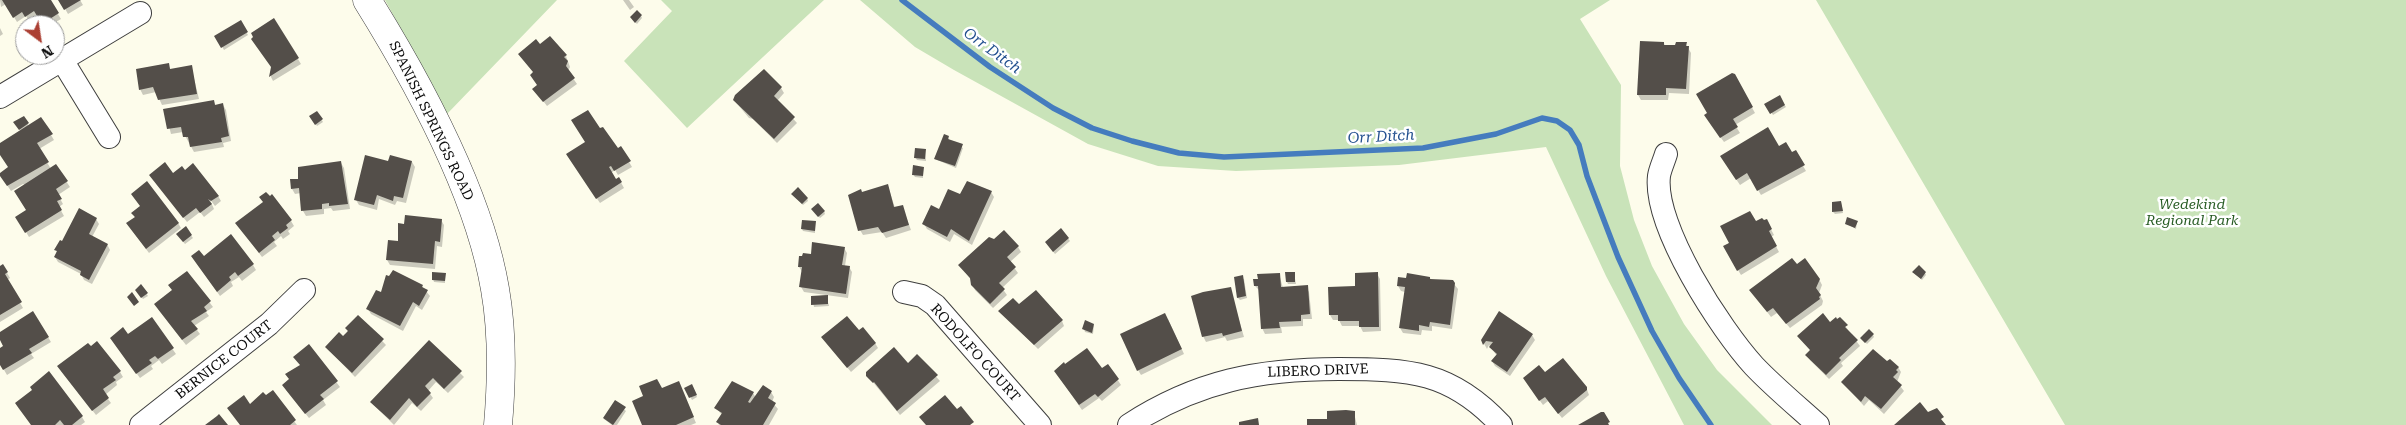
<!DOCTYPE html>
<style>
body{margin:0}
#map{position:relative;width:2406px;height:425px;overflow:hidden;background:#fdfceb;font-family:"Roboto Serif",serif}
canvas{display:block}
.north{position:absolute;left:15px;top:15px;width:50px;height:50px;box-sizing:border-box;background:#fff;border:1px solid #9d9d9d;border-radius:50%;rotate:149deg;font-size:14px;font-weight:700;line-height:20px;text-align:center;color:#0b0b0b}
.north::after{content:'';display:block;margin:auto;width:18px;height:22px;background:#ab3f33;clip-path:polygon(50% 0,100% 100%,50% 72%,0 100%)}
</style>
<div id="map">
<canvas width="2406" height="425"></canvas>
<div class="north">N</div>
</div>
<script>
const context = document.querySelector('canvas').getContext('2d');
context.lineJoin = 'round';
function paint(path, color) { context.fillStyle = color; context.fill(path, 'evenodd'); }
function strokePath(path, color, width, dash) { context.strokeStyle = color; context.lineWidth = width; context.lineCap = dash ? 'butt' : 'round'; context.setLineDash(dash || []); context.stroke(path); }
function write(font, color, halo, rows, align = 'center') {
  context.font = font + ' "Roboto Serif",serif'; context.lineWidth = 5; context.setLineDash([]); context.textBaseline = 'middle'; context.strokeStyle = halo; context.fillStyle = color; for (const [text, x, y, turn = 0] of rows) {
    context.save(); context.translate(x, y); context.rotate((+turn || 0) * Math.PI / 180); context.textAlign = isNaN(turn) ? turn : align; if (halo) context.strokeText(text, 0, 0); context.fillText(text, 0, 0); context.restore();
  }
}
paint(new Path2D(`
 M385,0H557L447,114Z
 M661,0H824L687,128L624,61L672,11Z
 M860,0H1610L1580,19L1621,85L1620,166L1634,220L1652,266L1684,324L1717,370L1772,425H1684L1606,276L1546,147L1399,165L1236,171L1158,166L1088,144L954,70L915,47Z
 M1816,0H2406V425H2065Z`), '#c9e3b9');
paint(new Path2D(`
 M0,0H49L61,19L51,25H44L38,15L29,21L26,16L17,22L6,4L1,7Z
 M60,0H80L83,5L68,14Z
 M623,0H629L634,7L630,10Z
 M641,16L642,18L637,24L633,20Z
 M274,20L301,64L273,81L271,77Z
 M240,22L248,35L224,50L216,36Z
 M0,28L3,34L0,36Z
 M1641,42L1664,43L1665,46L1686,44L1691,53L1689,94L1669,93L1668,100H1641L1638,95Z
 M540,46L566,56L570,67L568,71L577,84L547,106L534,89L538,86L534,73Z
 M168,65L171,70L191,66L199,99L162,105L156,92L143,95L140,89Z
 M764,70L781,88L784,93L777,101L797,123L777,143L753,119L749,118L734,100Z
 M1734,75L1755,113L1735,125L1740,133L1724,142L1708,120Z
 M1779,97L1786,107L1773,115L1766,104Z
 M214,102L216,106L223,105L226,110L231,141L223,143L224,147L194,152L183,132L171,134L165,110Z
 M317,113L323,122L317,126L311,117Z
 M23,117L29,126L51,135L54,140L39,149L51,169L56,166L70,187L58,195L63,204L59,207L64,216L29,237L17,217L27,211L25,185L23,184L11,191L3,179L10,168L0,154V144L21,131L15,122Z
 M599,130L618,150L621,148L632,167L618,175L615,170L611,173L616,181L619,179L624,188L600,203L567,155L586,143Z
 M949,137V141L963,148L956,168L935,159Z
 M1778,147L1792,154L1795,152L1806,171L1761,195L1751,178L1740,185L1724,161Z
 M925,150L926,161L917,160L915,157Z
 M389,162H412L415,167L406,203L397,201L395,205L379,199L377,210L359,205L356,200Z
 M341,163L344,168L350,209L333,211L331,208L324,209V214L306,216L303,211L301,193L295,194L292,189L299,180Z
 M923,168V178L915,177L913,174Z
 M154,180L218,196L221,201L215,206L209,198L214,209L204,217L200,212L187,222Z
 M888,186L895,208L902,206L911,230L886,238L882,232L863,235L860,230L862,193Z
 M991,192L994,197L972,245L954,234L950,242L927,229L924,224L961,196Z
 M794,196L807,198L808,201L803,205Z
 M1841,202L1843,213L1835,214L1833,212Z
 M141,206L178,223L181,228L149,253L131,229L135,218L133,213Z
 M814,211H824L825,214L820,218Z
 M96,219L99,224L92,237L107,244L110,250L92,284L84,280L81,274L58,262L55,257L57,252L56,250L63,243Z
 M441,220L444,225L442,247L437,246L435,269L390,265L387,260L399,242Z
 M1766,220L1774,235L1771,237L1779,252L1741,275L1724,247L1755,223Z
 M291,221L294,226L288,231L290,234L283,239L281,236L274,242L277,246L262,257L240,228Z
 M815,222V233L803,231L802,229Z
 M1857,222L1856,229L1847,224Z
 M185,228L193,238L185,244L179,237Z
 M1061,230L1070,241L1055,254L1048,245Z
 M1018,247L1021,252L1010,262L1018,273L1002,288L1007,295L993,308L975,290L971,280L960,265Z
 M844,248L847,253L845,266L849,267L852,272L848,298L826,295L829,306L814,307L812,297L826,295L804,292L801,287L803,273L799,267L812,256Z
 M203,258L253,265L256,270L242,281L239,277L231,282L233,286L220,296L195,261Z
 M3,266L10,278L7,280L23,308L0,322V268Z
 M1797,266L1819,279L1822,285L1819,293L1823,301L1822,305L1790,328L1777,313L1771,317L1751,291Z
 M187,272L213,307L206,312L209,316L194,326L200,334L186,345L158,309Z
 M1294,273L1296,284H1288L1287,282Z
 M1925,273L1926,275L1922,280L1915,274Z
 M445,274V283L434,282L433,279Z
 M1279,274L1283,288L1306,287L1309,292L1312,319H1303V326L1281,327L1282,333L1265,334L1262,328L1260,291L1255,286Z
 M1377,274L1380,279L1381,331L1363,332L1360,326H1342L1339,320H1333L1330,315L1356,288Z
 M1235,278L1244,279L1247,298L1240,300L1238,298Z
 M1399,278H1430L1431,280L1454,284L1458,289L1452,329L1432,326V331L1422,330L1421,335L1403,333L1400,328L1405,292L1401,291L1398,286Z
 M141,286L148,296L143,299L137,292Z
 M422,286L430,296L422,310L416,306L403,331L371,314L368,309L381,294Z
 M1230,289L1244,337L1227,341L1225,337L1206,342L1203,336Z
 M1018,306L1062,321L1064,326L1038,349L1000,311Z
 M33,313L51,342L31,354L34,358L7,375L0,363V349L5,346L0,337Z
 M358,316L386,345L355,377L326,347L343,338Z
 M151,319L176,354L162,364L159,360L151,366L153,369L140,378L114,343Z
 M1168,319L1184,354L1141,375L1138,370Z
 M1840,319L1860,346L1841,363L1843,366L1829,379L1810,360L1807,355L1811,351L1799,336Z
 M1094,325L1093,334L1085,332L1084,329Z
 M859,332L875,343L878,348L851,372L823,338Z
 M1532,335L1535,340L1510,376L1495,366L1492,361L1497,356L1489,345L1487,349L1482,340Z
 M1873,335L1874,337L1867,344L1863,340Z
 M429,342L464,377L448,393L436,382L428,391L433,398L421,411L412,403L394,425L371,402Z
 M309,346L340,387L323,400L326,405L309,418L286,390L289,380L301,366Z
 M1087,350L1101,370L1108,365L1121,385L1102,401L1099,398L1082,410L1055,371Z
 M917,356L940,381L900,415L867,375L908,365Z
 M1887,363L1898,367L1901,372L1897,382L1904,391L1884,414L1869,400L1864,406L1843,383Z
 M61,371L120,372L123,377L116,382L117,385L105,395L111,403L96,415Z
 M48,373L82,417L85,422L81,425H32L19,409L16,404L33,390Z
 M1545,373L1586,387L1589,395L1562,418L1548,401L1543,405L1527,383Z
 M692,386L697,397L692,400L686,388Z
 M681,388L696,423L691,425H643L662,390Z
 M272,392L297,425H240L250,406Z
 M771,392L774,397L772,402L778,409L769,425H719L718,422L722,415L716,408L753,393L756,398Z
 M615,401L626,411L617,425H612L604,419Z
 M1354,413L1357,425H1308L1328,421Z`), '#0003');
strokePath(new Path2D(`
 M902,0L990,67L1053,108L1092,128L1132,141L1179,153L1224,157L1423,148L1496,134L1542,118L1557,121L1570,130L1579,145L1587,176L1618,257L1652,331L1679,378L1711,425`), '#457cbe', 5.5);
paint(new Path2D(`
 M2,0H51L59,13L42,24L34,11L25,17L22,12L13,18Z
 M58,0H81L64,10Z
 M637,10L642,15L635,23L630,17Z
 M274,18L299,58L269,77L271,67L251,39L253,37L251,33Z
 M241,20L248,32L221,48L214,36Z
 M550,36L567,55L564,57L568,61L566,66L575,78L543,102L532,89L537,85L530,75L533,72L518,54L536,39L540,44Z
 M1640,41L1664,42V45H1675L1676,42H1687L1686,46H1689L1686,89L1666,88V95H1637Z
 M169,63L170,69L192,65L197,94L158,100L153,87L139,90L136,69Z
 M764,69L782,87L774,96L795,117L774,139L733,100L735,95Z
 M1732,73L1735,74L1753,107L1733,119L1738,127L1720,138L1704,115L1707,113L1696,94Z
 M1780,95L1785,105L1770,114L1764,104Z
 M214,100L215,105L223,103L229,136L221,138L222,142L190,147L188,137H183L181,127L167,129L163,109Z
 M588,110L600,128L603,127L618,148L621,146L631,161L614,171L611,166L609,167L616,179L619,177L622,182L596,199L566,154L585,142L571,120Z
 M317,111L323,119L315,125L309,116Z
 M24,116L29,123L19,130L13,122Z
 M41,117L53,134L37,143L49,162L7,186L0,176V173L8,167L0,155V143Z
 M1768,127L1779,146L1786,142L1792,152L1796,150L1805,165L1757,191L1747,173L1736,180L1720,156Z
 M944,134L949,136L948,139L963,144L955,166L934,159Z
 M915,148L926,149L925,159L914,158Z
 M365,155L388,161L390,155L412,161L403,198L394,196L393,201L377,195L374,205L354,200Z
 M341,161L348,204L329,206V203L322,204V209L301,211L299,188L291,189L290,179H298V167Z
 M165,162L173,173L182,166L185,170L193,163L219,196L211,201L208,199L212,204L200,213L196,208L183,218L149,175Z
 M56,164L68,181L56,189L62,199L57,201L62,210L25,233L15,217L26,210L14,191Z
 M913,165L924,167L923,176L912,175Z
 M147,181L179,223L146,249L126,223L135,217L131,213L140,206L131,194Z
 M967,181L992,191L969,241L951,229L947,237L922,224L931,205L939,209L948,189L960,194Z
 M888,184L894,207L903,205L909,225L882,233L878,227L858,231L848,195L861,189L862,192Z
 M798,187L808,198L802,204L791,194Z
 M266,192L270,196L272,194L292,220L286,225L288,228L280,234L278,231L272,236L275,240L259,253L235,223L263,202L259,197Z
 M1841,201L1843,211L1832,212V202Z
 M818,203L825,211L818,217L811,209Z
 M79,208L97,218L89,234L108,244L89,280L80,275L81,271L54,257L57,251L54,250L60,240L62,241Z
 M1750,211L1756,221L1762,218L1764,220L1767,219L1772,229L1769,231L1777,246L1737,271L1723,246L1729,243L1720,226Z
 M405,215L442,219L440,242L435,241L433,264L386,260L388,240L398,241V223L404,224Z
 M1847,217L1858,221L1855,228L1845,224Z
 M802,220L816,221L815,231L801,229Z
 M186,226L192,235L183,242L176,234Z
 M1061,228L1069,238L1053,252L1045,242Z
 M1004,230L1019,246L1007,257L1016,267L999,283L1005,289L990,304L971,285L970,278L958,265L989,237L994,239Z
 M231,234L254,264L238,276L235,272L229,277L231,280L217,292L191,256L199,250L204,256Z
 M812,242L845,247L842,265L850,266L846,294L799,287L802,267H798L799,256H802L803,253L811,254Z
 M1792,258L1797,264L1805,258L1820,279L1816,288L1821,295L1819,297L1820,299L1786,324L1773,308L1767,312L1749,290Z
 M3,264L8,272L5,274L22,302L0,315V266Z
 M1919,265L1926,272L1921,279L1912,272Z
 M393,270L423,285L422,287L428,290L419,306L413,302L400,326L366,309L376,290L381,292L386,275L389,276Z
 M187,271L211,301L204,307L207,311L191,321L198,329L182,340L154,304L172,290L168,285Z
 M432,272L446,273L445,281L432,280Z
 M1285,272H1295V282H1286Z
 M1378,272L1379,327H1359V321H1338V315H1329L1328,287L1355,286V273Z
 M1280,273L1281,287L1308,285L1310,314L1301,315V321L1279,322L1280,328L1261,329L1258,286H1254L1253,279H1258L1257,274Z
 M1407,273L1430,277V279L1453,280L1455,283L1450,325L1430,322L1429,327L1419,325V331L1399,328L1405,287L1397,286L1398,277L1406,278Z
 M1243,275L1246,296L1237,298L1234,277Z
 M141,284L148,293L141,298L135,290Z
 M1231,287L1242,331L1223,336L1222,333L1202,337L1191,296L1203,292Z
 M1036,290L1063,320L1034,345L998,311L1013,298L1019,304Z
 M132,292L139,302L134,306L127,297Z
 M828,295V304L811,305V296Z
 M33,311L49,337L29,349L32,353L3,370L0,365V348L3,346L0,340V332Z
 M1499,311L1533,334L1507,372L1491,361L1497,354L1489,347L1493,342L1486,341L1483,345L1481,340Z
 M1165,313L1182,349L1137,371L1120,334Z
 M1823,313L1830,322L1836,317L1837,319L1840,317L1848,325L1845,327L1858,340L1839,358L1841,360L1826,375L1805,355L1810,350L1797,336Z
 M358,315L384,339L352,373L325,347L339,332L343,336L348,331L345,328Z
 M847,316L859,330L863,327L876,343L847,368L821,337Z
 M152,317L174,348L158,359L155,356L149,360L152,363L136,374L110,338L123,327L128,334Z
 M1085,320L1094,324L1092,333L1082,329Z
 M1869,329L1874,334L1865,343L1860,338Z
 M429,340L462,371L444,389L433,378L425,386L431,393L417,407L409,398L390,420L370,402Z
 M97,341L121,371L113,377L116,380L103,389L109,398L92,411L57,366L88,343L91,346Z
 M309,344L338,381L320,395L324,399L305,414L282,385L289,379L285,374L300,365L293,357Z
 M894,347L908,363L917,354L938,375L897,411L874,382L873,383L866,376V372Z
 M1087,348L1102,368L1108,364L1119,379L1098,397L1095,394L1079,405L1054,371L1064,362L1065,364Z
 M1873,349L1887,361L1890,359L1899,367L1896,370L1898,372L1893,377L1902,385L1881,409L1865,396L1861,402L1841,382Z
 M1563,358L1587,387V390L1558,414L1545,397L1539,401L1523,378L1539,365L1545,372Z
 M49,371L83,416L72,425H64L60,420L55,425H31L15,403L32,390L30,387Z
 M657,379L662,388L679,381L694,417L676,425H642L632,401L643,396L639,386Z
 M732,381L754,392L748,402L750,403L763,385L772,391L768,398L776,403L763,425H721L716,422L722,413L714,408Z
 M692,384L697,395L689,398L684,388Z
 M273,390L296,420L290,425H240L227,408L244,395L250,404L263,392L266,395Z
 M945,395L957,409L961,406L974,422L970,425H926L919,417Z
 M615,400L626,407L613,425L603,418Z
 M1920,402L1928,412L1937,408L1944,417L1941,419L1946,425H1894Z
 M1346,410L1355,411V425H1307V419H1327V411Z
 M1601,412H1604L1610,422L1608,423L1609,425H1578Z
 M219,414L228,425H205L217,416Z
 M1258,418L1259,425H1239V422Z`), '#534e49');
const minor = new Path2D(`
 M62,60L109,137
 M0,97L140,13
 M1666,154C1664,161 1660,169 1659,176C1653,226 1721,330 1754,366C1774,387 1797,406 1818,425
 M904,292L922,296L935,305L1040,425
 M141,425L269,324L304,290
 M1129,425C1197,381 1259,369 1339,369C1409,369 1451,371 1501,425`);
const tertiary = new Path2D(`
 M367,0C418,82 479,194 495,289C503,334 502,379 498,425`);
strokePath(minor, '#3e3e3e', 24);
strokePath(tertiary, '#3e3e3e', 29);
strokePath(minor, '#fff', 22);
strokePath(tertiary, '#fff', 28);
write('14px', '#0b0b0b', '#fff', [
 ["SPANISH SPRINGS ROAD",431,121,64],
 ["RODOLFO COURT",975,353,48],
 ["BERNICE COURT",224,360,-38],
 ["LIBERO DRIVE",1318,371,-2]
]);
write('italic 14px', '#275b23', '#fff', [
 ["Wedekind",2192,205],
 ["Regional Park",2192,221]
]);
write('italic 15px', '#23508f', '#fff', [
 ["Orr Ditch",992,51,36],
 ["Orr Ditch",1381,137,-3]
]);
</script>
